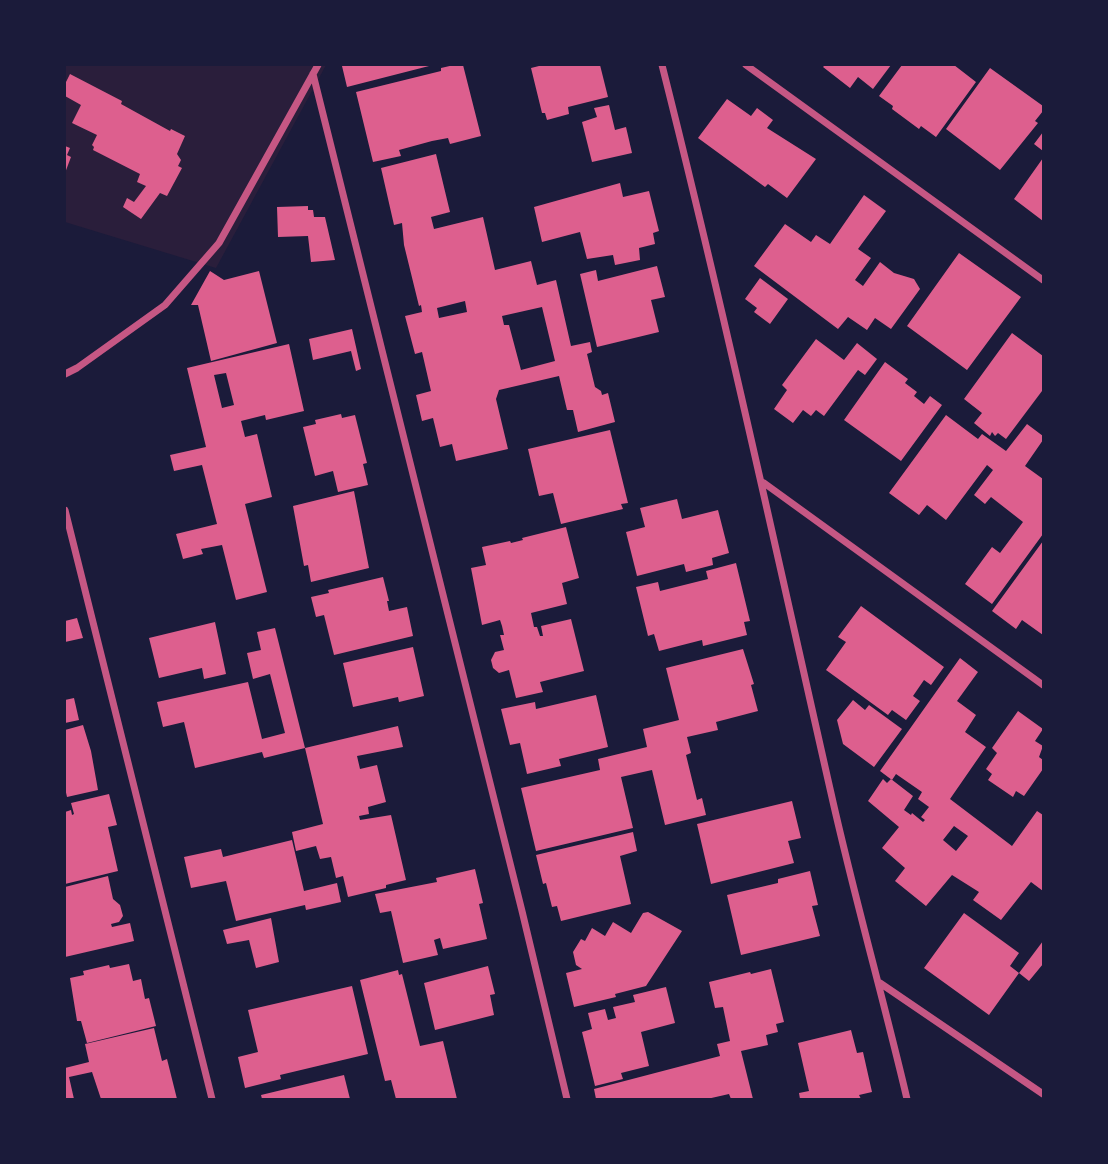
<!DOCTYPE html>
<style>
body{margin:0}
#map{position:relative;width:1108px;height:1164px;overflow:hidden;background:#1b1b3a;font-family:Literata,serif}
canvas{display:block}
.frame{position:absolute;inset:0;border:66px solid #1b1b3a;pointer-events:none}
</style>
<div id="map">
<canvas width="1108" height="1164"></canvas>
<div class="frame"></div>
</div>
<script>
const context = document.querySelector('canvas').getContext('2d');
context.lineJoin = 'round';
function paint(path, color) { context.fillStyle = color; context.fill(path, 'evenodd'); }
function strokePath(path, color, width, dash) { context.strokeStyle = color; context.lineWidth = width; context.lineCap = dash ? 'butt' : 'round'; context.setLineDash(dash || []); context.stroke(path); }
paint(new Path2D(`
 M65,65H326L216,268L65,222Z`), '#2a1e3b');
paint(new Path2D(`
 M433,65L347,87L342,66L345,65Z
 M454,65H463L481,136L450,144L448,138L432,141L399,150L401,156L373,162L356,92L441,71V68Z
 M543,65H600L608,97L568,107L569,114L547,120L545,113H542L531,68Z
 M825,65H891L873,89L858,77L850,88L823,67Z
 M902,65H954L976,82L936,137L921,126L919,129L892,109L893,106L879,96Z
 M990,68L1043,106V111L1035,121L1038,123L1000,170L946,129Z
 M70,74L122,101L121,104L170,131L171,129L185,136L177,154L181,160L178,166L182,168L167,196L160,193L141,219L123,207L127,198L134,202L146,186L137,182L140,174L93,150L94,147L92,145L97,135L72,123L81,105L65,96V84Z
 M727,99L751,116L757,108L773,120L767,128L816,159L787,198L768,184L765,187L698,138Z
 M609,105L615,130L626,127L632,153L592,162L582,122L597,117L594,108Z
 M1043,132V151L1034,144Z
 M65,146L70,148L67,155L71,157L65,173Z
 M436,154L450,212L431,217L434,229L483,217L495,270L531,261L537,285L556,280L571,346L590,342L592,352L587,354L595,387L601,391L602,395L608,393L615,422L578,432L573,410H567L559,376L499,390L496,399L508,449L456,461L452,444L440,447L433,418L422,421L416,395L431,391L422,352L415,354L405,316L422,312L421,305L419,306L404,245L402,223L394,225L381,168ZM465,301L467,312L439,318L437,308ZM542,307L555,361L521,370L509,325H504L502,316Z
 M1043,158V221L1014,199Z
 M620,183L623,197L649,191L659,231L653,233L655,244L639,248L640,260L615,265L613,255L587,259L580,232L542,242L534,207Z
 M864,195L886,211L858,249L871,258L855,280L863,286L880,262L894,273L914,279L920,289L891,329L875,318L867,330L848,317L838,329L754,266L785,224L811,242L816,235L830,244Z
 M308,206V210H313L314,217H325L335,260L311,262L308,236L278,237L277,207Z
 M959,253L1021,297L967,370L907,326Z
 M657,266L665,297L651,300L659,332L597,347L580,274L596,270L598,281Z
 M210,271L224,280L259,271L277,343L211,361L198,305H191Z
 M760,278L788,299L770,324L754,312L757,308L745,299Z
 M352,329L361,369L356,371L351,351L313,360L309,339Z
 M1012,333L1043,356V392L1042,391L1006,439L998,433L995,436L992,432L990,436L974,423L982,413L964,399Z
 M816,339L844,360L857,343L877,359L865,375L858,370L824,416L816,410L811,416L803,410L793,423L774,409L787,390L782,385Z
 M289,344L304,411L266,420L265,415L241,421L245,437L257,434L272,497L245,504L267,592L236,600L222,545L201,549L203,554L183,559L176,534L217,524L202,465L174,471L170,455L206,447L187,368ZM226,373L234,405L222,408L214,375Z
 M885,362L908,379L905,383L917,392L914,396L924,404L930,396L942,405L901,461L844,420Z
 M341,414L342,418L355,415L367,463L363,464L368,485L338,492L333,471L315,476L303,427L316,424L315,420Z
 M946,415L978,439L982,434L1006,451L1027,424L1043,436V440L1025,466L1043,479V534L992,604L965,584L992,547L1000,553L1023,522L991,497L985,504L974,495L993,470L987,465L946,520L927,505L919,515L889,493Z
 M610,430L628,503L621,504L623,509L561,524L553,493L539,496L528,449Z
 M354,491L369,568L311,582L308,565L304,566L293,506Z
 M677,499L682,519L718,510L729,553L712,558L713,565L686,572L684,564L637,576L626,532L645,527L640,508Z
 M566,527L579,578L562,583L567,604L531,613L534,627H537L540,636H543L541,626L571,619L584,671L540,682L543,692L516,698L509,670L499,673L493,668L491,660L495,652L504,650L500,635H504L502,626L500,620L482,625L471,568L486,565L482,547L510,541L511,543L523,540L522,538Z
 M1043,541V635L1022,620L1016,629L992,611Z
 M736,563L750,621L744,622L747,635L703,646L702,640L659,651L654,634L648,636L636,587L658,582L660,591L708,579L706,571Z
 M383,577L389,601H387L389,611L407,607L413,636L334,655L324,615L316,617L311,597L329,593L328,590Z
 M861,606L944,667L931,685L924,680L913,696L920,701L906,720L892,710L888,715L826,670L846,642L838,637Z
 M77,618L83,638L65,642V621Z
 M215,622L226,674L204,679L202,668L159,678L149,638Z
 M275,628L305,748L264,758L262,752L195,768L184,722L163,727L157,702L248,682L262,739L285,733L270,674L253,679L247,653L261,650L257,632Z
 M413,647L424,696L399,702L398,697L353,707L343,663Z
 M743,649L754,684L751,685L758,711L716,722L718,730L687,737L691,753L686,755L697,800L702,798L706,815L665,825L652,770L621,777L633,828L536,851L521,788L600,770L598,759L647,747L643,729L679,720L666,668Z
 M960,658L978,672L957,701L976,715L965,732L986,747L950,799L1012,846L1037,811L1043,815V891L1031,882L1001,920L973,900L979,892L952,875L926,906L895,881L905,868L882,848L899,827L868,801L883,779L887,783L891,779L913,796L904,810L911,815L912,813L923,822L925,820L921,817L929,807L918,799L922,792L896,774L892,780L880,771ZM954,826L968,836L956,851L943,840Z
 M596,695L608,747L559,759L561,766L527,774L520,743L510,745L501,709L535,702L536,709Z
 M74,698L79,720L65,723V700Z
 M853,700L865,710L869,705L902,729L874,767L843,744L837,720Z
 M1018,711L1043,729L1035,741L1043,746L1039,757L1043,760V769L1024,796L1016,791L1013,797L988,780L992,774L986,769L997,753L992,748Z
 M83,725L91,751L98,790L67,797L65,788V730Z
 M398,726L403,747L357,756L360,769L377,765L386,802L368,807L369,814L359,816L360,820L391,815L406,880L386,885V888L348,897L343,876L336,878L331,857L320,859L316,846L296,851L292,832L323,824L305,748Z
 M109,794L117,825L108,827L118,871L65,884V812L71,810L72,815L74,814L71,803Z
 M792,801L801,838L788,841L794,863L711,884L697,824Z
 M633,832L637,851L620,856L631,904L561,921L557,906L552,907L546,883L543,884L536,855Z
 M292,840L304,891L337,883L341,902L306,910L305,905L236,921L226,881L191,888L184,857L221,849L223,857Z
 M475,869L483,903L479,904L487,939L443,949L440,938L434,940L438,955L403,963L391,911L380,913L375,894L437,882L436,878Z
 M810,871L818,905L812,906L820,936L741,955L727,895L778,883V879Z
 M108,876L113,899L120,905L123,916L119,922L111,924L112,927L130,923L134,941L65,957V887Z
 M648,912L682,931L646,986L615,994L616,997L574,1007L566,973L582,969L576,965L573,952L581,939L585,941L592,928L605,936L613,922L631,933L643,913Z
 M964,913L1019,953L1010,966L1019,973L989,1015L924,968Z
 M271,918L279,962L256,968L249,940L227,944L223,930Z
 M1043,941V964L1029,981L1019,973Z
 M129,964L133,981L141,979L145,999L149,998L156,1026L87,1043L81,1021H77L70,978L84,975L83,971L109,965L110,968Z
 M488,966L495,994L490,995L494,1015L435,1030L424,983Z
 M771,969L784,1022L776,1024L778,1032L766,1035L768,1045L741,1051L753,1099H731L729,1094L707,1099H596L594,1089L720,1056L717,1044L730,1041L723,1007L715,1008L709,982L750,972L751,974Z
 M398,970L399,975L402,974L420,1046L443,1041L457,1099H396L391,1080L385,1081L360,980Z
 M352,986L368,1054L280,1075L281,1079L245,1088L238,1057L258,1052L248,1010Z
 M666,987L675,1023L641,1032L649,1066L621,1073L623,1079L595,1086L582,1032L592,1029L588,1013L605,1009L608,1020L616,1018L613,1007L635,1002L633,995Z
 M154,1028L162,1061L167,1059L177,1099H101L92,1072L69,1077L74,1099H65V1068L89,1062L85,1044Z
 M851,1030L857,1053L863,1052L872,1092L859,1095L861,1099H800L799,1093L809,1091L798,1043Z
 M344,1075L350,1099H262L261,1095Z`), '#dd5f8e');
strokePath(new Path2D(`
 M662,65C723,307 776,550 831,793C854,896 883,997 907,1099
 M746,65L1043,280
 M313,74L522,911L567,1099
 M65,374L77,368L165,305L219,243L318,65
 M764,483L1043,685
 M65,510L212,1099
 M880,983L1043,1094`), '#c65784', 7);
</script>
